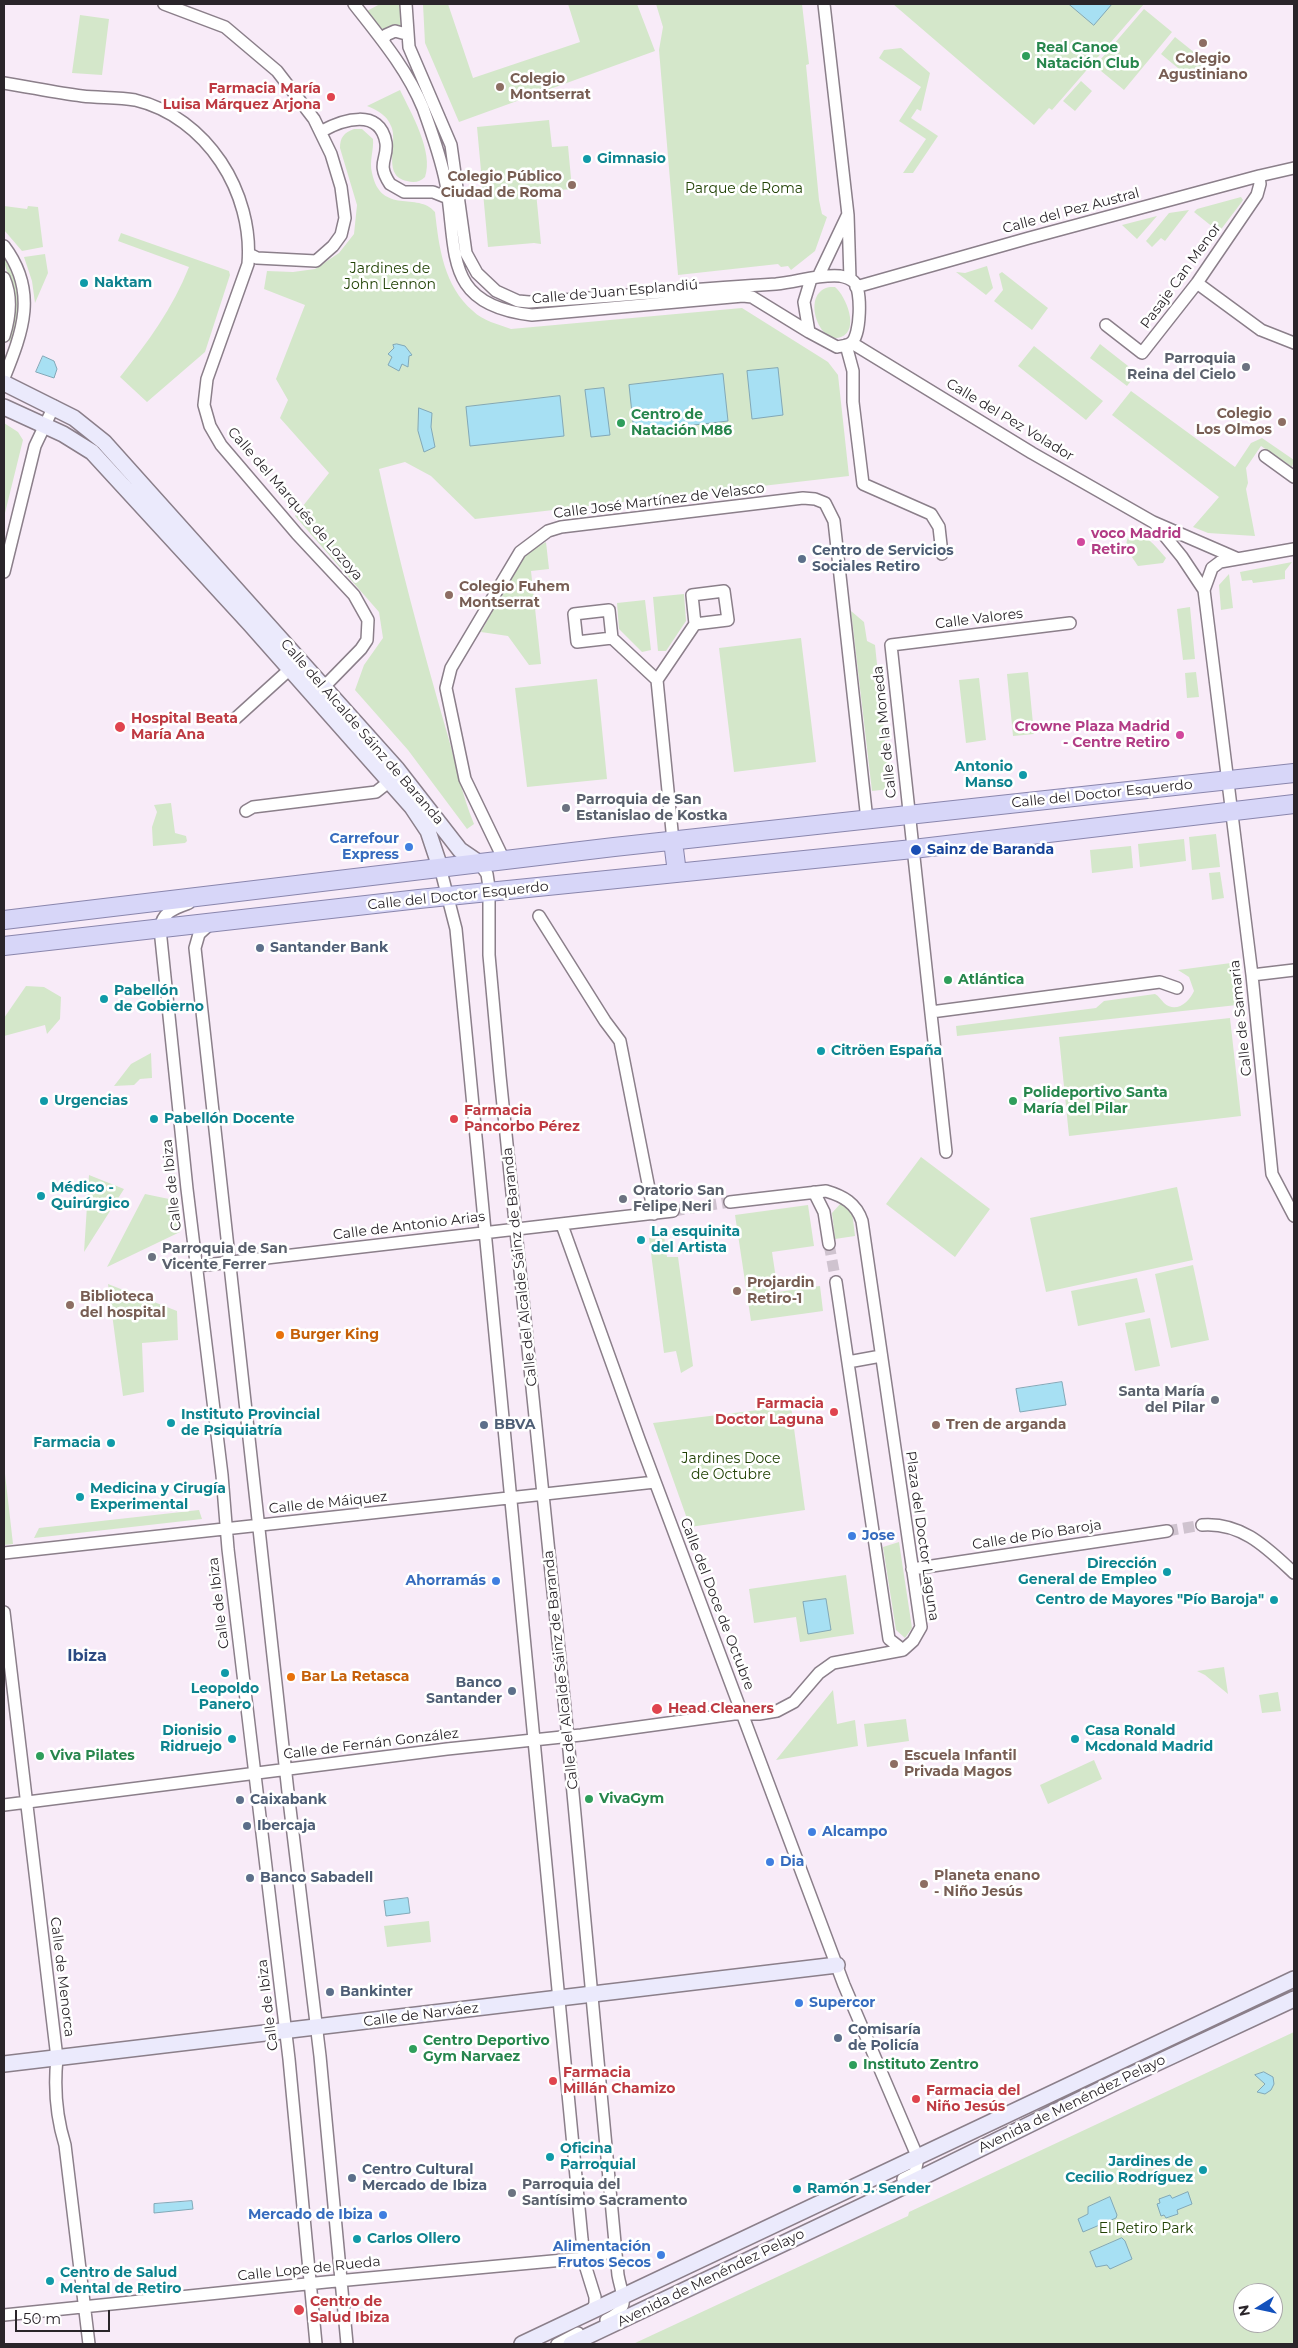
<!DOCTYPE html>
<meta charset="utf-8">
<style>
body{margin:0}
#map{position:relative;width:1298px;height:2348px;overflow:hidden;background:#f8ebf8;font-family:Montserrat,sans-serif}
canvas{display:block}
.frame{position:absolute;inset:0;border:5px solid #2a252a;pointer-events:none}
.north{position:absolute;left:1233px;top:2283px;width:50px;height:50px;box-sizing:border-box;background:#fff;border:1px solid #aaa8aa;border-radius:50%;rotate:260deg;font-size:14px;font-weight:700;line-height:20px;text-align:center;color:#2a252a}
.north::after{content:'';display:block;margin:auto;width:18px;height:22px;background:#1351bc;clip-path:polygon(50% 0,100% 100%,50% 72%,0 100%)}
.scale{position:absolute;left:15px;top:2310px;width:95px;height:22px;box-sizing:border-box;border:2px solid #2a252a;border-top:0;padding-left:6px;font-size:15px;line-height:18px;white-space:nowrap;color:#2a252a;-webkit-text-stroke:4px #fff;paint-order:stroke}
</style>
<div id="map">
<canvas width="1298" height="2348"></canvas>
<div class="frame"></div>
<div class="north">N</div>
<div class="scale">50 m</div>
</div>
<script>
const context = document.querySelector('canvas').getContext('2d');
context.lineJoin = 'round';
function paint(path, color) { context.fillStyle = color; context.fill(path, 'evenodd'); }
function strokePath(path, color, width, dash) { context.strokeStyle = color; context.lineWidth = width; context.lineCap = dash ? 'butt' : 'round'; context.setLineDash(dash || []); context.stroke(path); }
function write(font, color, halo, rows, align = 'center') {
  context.font = font + ' Montserrat,sans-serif'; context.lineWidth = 5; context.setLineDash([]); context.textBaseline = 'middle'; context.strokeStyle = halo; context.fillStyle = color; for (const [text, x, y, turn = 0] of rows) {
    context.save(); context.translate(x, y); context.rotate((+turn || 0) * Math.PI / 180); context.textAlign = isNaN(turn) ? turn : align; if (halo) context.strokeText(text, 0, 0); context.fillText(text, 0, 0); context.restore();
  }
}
paint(new Path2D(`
 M380,4H400L401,26L384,32L367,11Z
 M423,4H448L473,78L580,42L568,4H637L655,51L459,122L425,43Z
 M656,4H802L809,64L806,65L819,200L822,214L827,217L815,251L791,270L788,266L781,267L778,264L678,275L659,50L663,27Z
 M893,4H1144L1052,110L1049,108L1034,125Z
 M1144,9L1172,32L1124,90L1095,66Z
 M80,15L109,19L102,75L72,73Z
 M1175,37L1205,61L1190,78L1161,54Z
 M901,48L930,73L921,111L917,109L911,118L938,136L913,173H903L926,139L899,121L921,87L879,58L884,50Z
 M1081,81L1092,91L1075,111L1063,101Z
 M400,90C411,113 434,152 425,177C420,182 414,183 407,181C381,176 399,142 391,126C387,115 377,110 367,106Z
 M549,120L552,147L568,146L572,189L536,192L541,244L534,243L488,247L477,127Z
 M354,129H362L373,139C374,150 369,161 372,173C381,216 418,191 435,212C439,248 444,286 473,311C483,321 498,324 511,329L742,308L828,362L838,375L849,476L475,519L431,476L405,462L379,469C398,558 422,646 447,733C456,764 462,795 474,824L467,829L408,750L355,690L364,665L383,638L379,612L295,516L329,473L280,418L288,400L276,379L305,305L264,289L267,271L293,272L315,269L339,253L354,234L357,205L340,148C340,137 344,133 354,129Z
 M1241,197L1243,200L1241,203L1219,232L1194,212L1197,209Z
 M4,206L27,209L28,206L38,207L43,247L22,251L4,230Z
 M1189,210L1165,241L1161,238L1152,247L1146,241L1169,213Z
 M1157,216L1137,239L1122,225Z
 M121,233L229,271L230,275L205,352L147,402L120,377C148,342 173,308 189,267L118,241Z
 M45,254L48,273L35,303L32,281L24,257Z
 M4,257C22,281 21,315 12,342L8,341C13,321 13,301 10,280C8,272 4,266 4,257Z
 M987,266L993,288L986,295L956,272L965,273Z
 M1002,272L1048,308L1032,330L994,301L1003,290L999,274Z
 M830,287H835C846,296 860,330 841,337C819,346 800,292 830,287Z
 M1100,344L1137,373L1127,386L1090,358Z
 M1034,346L1103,401L1086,420L1018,366Z
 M1131,391L1235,467L1251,443L1262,438L1294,460L1292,467L1261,446L1246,468L1248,483L1246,489L1255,536L1208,533L1193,527L1219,497L1112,415Z
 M4,423L18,432L23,440L4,517Z
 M1133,533C1147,534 1157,548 1166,558L1163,563L1138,566C1131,555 1119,542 1133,533Z
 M546,542L549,569L531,571L541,664L529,665L508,636L481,632L519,563L529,552Z
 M1292,562L1285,571V579L1253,583L1252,580L1242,581L1240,572Z
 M1229,574L1233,608L1221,610L1219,585Z
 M684,594L686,621L666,651H658L653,597Z
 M645,600L651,650L642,652L619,629L617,603Z
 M1190,607L1195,659L1183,660L1177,609Z
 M851,611L864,622L867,641L875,645L890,789L872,791Z
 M801,638L816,762L734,772L719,648Z
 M1028,672L1034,734L1013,736L1007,674Z
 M1196,672L1199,697L1187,698L1185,673Z
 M979,678L986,740L966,743L959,680Z
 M597,679L607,779L527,787L515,688Z
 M171,803L175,833L186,836L187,841L185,843L153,846L152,827L157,812L154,805Z
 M1216,834L1220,867L1192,870L1189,837Z
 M1184,839L1186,861L1140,867L1138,844Z
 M1131,846L1133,868L1092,873L1090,850Z
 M1220,872L1224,898L1212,900L1209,873Z
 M1231,963L1237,1005L957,1036L956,1026L1096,1008L1104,1001L1155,994C1159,996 1161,1000 1164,1003C1176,1014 1189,1002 1194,991L1189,977L1178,970Z
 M26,986L44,987L61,997L60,1019L47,1034L45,1025L4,1036V1018Z
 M1230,1018L1241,1116L1069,1136L1059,1037Z
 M151,1053L152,1078L140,1079L134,1085L114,1086L131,1064Z
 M921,1157L990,1209L955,1257L886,1204Z
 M89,1175L124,1189L84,1252Z
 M1177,1187L1193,1260L1046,1292L1030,1218Z
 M145,1194L169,1199L180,1232L107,1267Z
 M841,1203L852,1211L855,1236L835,1239L832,1213Z
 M808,1205L814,1246L772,1252L778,1292L820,1286L823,1311L751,1321L735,1215Z
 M664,1235L667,1257H678L693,1366L681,1373L676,1351L664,1353L649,1238Z
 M1193,1265L1209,1340L1171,1348L1155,1274Z
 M1137,1278L1145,1312L1078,1326L1071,1291Z
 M108,1284L177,1311L178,1340L142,1343L144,1392L123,1396Z
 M1150,1318L1160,1366L1135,1371L1125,1323Z
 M791,1406L805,1510L690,1527L653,1423Z
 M4,1465L13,1544L4,1545Z
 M199,1510L202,1519L34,1538L39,1528Z
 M899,1542L912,1628L905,1638L896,1630L883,1547Z
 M846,1575L854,1634L800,1642L796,1617L754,1623L749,1589Z
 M1224,1667L1228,1694L1205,1675L1197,1671Z
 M833,1690L837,1724L855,1720L858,1746L776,1760Z
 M1278,1692L1281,1711L1262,1713L1259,1695Z
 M906,1719L909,1741L867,1747L864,1724Z
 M1094,1760L1102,1779L1048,1804L1040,1785Z
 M429,1921L431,1942L387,1947L384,1926Z
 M1294,2032V2344H633L908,2216L909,2212ZM1243,2293H1273V2323H1243Z`), '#d4e7ca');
const water = new Path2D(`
 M1069,4H1112L1094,25Z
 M397,344L405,346L412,355L409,356L408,367L402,364L399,371L388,365L392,357L388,354L394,348L393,345Z
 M43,356L54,361L57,369L54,378L36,372Z
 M778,368L783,415L752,419L747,371Z
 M723,374L728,421L634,432L629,385Z
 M604,388L610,435L591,437L585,390Z
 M560,396L564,436L470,446L466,407Z
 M419,408L432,413L431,427L435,447L424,452L418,431Z
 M1062,1382L1066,1405L1020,1412L1016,1389Z
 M826,1599L831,1630L808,1634L803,1602Z
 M408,1898L410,1913L386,1916L384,1901Z
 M1264,2072L1273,2077L1274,2084L1271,2090L1265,2094L1257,2092L1265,2084L1255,2075Z
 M1188,2192L1192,2204L1177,2210L1178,2214L1166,2218L1164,2215L1161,2216L1157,2204L1160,2203L1159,2199L1170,2195L1172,2198Z
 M1110,2197L1117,2215L1116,2218L1083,2232L1078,2219L1088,2214V2207Z
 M192,2201L193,2209L154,2213V2204Z
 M1122,2238L1125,2241L1132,2259L1110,2269L1107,2265L1096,2267L1090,2252Z`);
paint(water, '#a7e0f3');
strokePath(water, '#82a8b7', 1);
strokePath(new Path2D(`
 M673,1211L730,1202
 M829,1244L836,1282
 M1167,1531L1202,1525`), '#cfc3cf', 11, [11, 5.5]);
const street = new Path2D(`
 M164,4L225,27L277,71L314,119L331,154L341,187L345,218L341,235L333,246L316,261L257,258L249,254
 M354,4C379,36 407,69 423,108C432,133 441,158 446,184C458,252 442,305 532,315L743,296L752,297L809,332
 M406,4L409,47L451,145L466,253L477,273L496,291L518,301L529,302C611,297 693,289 776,284C797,282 819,274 840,276C845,277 850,278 854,282C862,290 861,336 851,343C847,346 841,346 837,347L809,332L804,302L811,279
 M824,4L848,215L850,279
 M383,41L386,35L395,31L406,34
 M4,83C30,87 56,93 82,96C99,98 118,97 135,100C207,117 254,193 248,264L207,379L204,405L210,426L221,445L297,534L354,595L368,620L367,640L361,649L319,692
 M322,131C342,120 380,107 386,143C388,160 376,163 390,184L404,192H433L448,198
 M4,246C38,291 23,331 4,378
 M818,277L847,216
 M4,278C12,296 10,317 4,336
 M1197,283L1261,330L1294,343
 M856,287L1029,238L1259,176L1294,168
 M1106,325L1142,353L1197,283L1257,195L1260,184L1259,176
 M852,343L1032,453L1153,522L1236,558
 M846,345L853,371V402L863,484L931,514L939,527L942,554
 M1265,456L1294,477
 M1156,525L1182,557L1204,590
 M1294,549L1220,562L1212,568L1204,590L1252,975L1272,1174L1294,1216
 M4,572L35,446L54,406
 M612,638L577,642L574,614L609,610L612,638L657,680
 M236,718L290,669
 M246,811L253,807L376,792L390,781
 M673,841L657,680L695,624L692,595L724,591L728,620L695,624
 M504,860L465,779L446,688L451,668L520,552L548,531L561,527L803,498L815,499L825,503L834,521L867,820
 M479,863L487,874L489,887V955L500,1076L566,1718L618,2275C622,2297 632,2308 606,2320
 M440,867L456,929L582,2239L586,2268L595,2297V2304L591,2312
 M189,903C175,908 162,912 160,929L187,1189L222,1475L228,1549L289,2059L316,2344
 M539,916L605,1021L620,1041L654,1214
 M211,923L199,934L195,948L288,1792L320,2056L347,2344
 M1252,975L1294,970
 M931,1012L1160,982L1177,988
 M946,1152L891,645L1070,623
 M814,1192L824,1212L829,1244
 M730,1202L826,1191C843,1196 856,1203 862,1221L921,1627L913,1641L903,1650L889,1639L836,1282
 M562,1225L639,1439L844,1985L918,2158L915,2173L903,2179
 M197,1266L673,1211
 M848,1362L881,1356
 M1202,1525C1242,1522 1267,1548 1294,1573
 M4,1553L655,1482
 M912,1569L1167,1531
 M4,1612L57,2058C54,2087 56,2116 65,2145L89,2344
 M4,1805L447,1749L581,1735L734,1714H759L777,1711L794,1702L819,1673L833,1663L903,1650
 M4,2315L326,2282L585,2258L616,2251
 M557,2344L578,2333`);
const secondary = new Path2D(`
 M4,383L74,418L104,442L397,769L460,850L479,863
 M4,407L63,434L92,452L250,624L412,807L428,831L440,867
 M4,2064L837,1965
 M522,2344L1294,1979
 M571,2344L892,2192L1116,2082L1294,1999`);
const primary = new Path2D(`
 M673,841L677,873
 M4,920L614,847L1294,773
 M4,946L419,899L913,849L1294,804`);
strokePath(street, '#8b7f8a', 14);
strokePath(secondary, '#8b7f8a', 18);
strokePath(primary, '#8a86ad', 20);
strokePath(street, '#fff', 11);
strokePath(secondary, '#ebeafc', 15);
strokePath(primary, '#d7d6f8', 18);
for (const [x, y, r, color] of [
 [1203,43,5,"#8d6e63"],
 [1026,56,5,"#2e9e5b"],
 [500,87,5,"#8d6e63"],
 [331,97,5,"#e0444e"],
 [587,159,5,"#0f9aa8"],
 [572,185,5,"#8d6e63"],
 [84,283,5,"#0f9aa8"],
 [1246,367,5,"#6b7280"],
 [1282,422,5,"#8d6e63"],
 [621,423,5,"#2e9e5b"],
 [1081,542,5,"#d1479c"],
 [802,559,5,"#5c6f8a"],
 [449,595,5,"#8d6e63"],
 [120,727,6,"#e0444e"],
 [1180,735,5,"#d1479c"],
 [1023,775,5,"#0f9aa8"],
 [566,808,5,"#6b7280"],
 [409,847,5,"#3f7fe0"],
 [916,850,6,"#1a4fb4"],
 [260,948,5,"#5c6f8a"],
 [948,980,5,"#2e9e5b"],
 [104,999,5,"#0f9aa8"],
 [821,1051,5,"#0f9aa8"],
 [44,1101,5,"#0f9aa8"],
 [1013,1101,5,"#2e9e5b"],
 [154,1119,5,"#0f9aa8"],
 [454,1119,5,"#e0444e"],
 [41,1196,5,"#0f9aa8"],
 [623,1199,5,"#6b7280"],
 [641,1240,5,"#0f9aa8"],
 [152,1257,5,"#6b7280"],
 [737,1291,5,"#8d6e63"],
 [70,1305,5,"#8d6e63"],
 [280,1335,5,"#e8710a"],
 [1215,1400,5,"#6b7280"],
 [834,1412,5,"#e0444e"],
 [171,1423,5,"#0f9aa8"],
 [484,1425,5,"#5c6f8a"],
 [936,1425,5,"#8d6e63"],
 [111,1443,5,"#0f9aa8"],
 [80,1497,5,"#0f9aa8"],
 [852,1536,5,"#3f7fe0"],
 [1167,1572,5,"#0f9aa8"],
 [496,1581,5,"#3f7fe0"],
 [1274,1600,5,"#0f9aa8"],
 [225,1673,5,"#0f9aa8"],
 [291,1677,5,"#e8710a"],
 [512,1691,5,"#5c6f8a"],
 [657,1709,6,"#e0444e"],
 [232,1739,5,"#0f9aa8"],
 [1075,1739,5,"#0f9aa8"],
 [40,1756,5,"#2e9e5b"],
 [894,1764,5,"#8d6e63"],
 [589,1799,5,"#2e9e5b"],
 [240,1800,5,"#5c6f8a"],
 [247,1826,5,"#5c6f8a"],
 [812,1832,5,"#3f7fe0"],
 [770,1862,5,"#3f7fe0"],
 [250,1878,5,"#5c6f8a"],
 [924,1884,5,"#8d6e63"],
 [330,1992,5,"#5c6f8a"],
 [799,2003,5,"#3f7fe0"],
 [838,2038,5,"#5c6f8a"],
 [413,2049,5,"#2e9e5b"],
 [853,2065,5,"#2e9e5b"],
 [553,2081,5,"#e0444e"],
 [916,2099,5,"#e0444e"],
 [550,2157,5,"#0f9aa8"],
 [1203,2170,5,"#0f9aa8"],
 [352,2178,5,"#5c6f8a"],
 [797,2189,5,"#0f9aa8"],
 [512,2193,5,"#6b7280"],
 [383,2215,5,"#3f7fe0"],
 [357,2239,5,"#0f9aa8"],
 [661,2255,5,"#3f7fe0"],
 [50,2281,5,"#0f9aa8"],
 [299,2310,6,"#e0444e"]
]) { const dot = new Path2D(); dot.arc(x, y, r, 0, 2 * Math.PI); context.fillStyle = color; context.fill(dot); strokePath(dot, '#fff', 2); }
write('bold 14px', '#27864d', '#fff', [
 ["Real Canoe",1036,48],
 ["Natación Club",1036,64],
 ["Centro de",631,415],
 ["Natación M86",631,431],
 ["Atlántica",958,980],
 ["Polideportivo Santa",1023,1093],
 ["María del Pilar",1023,1109],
 ["Viva Pilates",50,1756],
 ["VivaGym",599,1799],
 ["Centro Deportivo",423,2041],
 ["Gym Narvaez",423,2057],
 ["Instituto Zentro",863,2065]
], 'left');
write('bold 14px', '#785e54', '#fff', [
 ["Colegio",1203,59,"center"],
 ["Agustiniano",1203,75,"center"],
 ["Colegio",510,79],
 ["Montserrat",510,95],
 ["Colegio Público",562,177,"right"],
 ["Ciudad de Roma",562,193,"right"],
 ["Colegio",1272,414,"right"],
 ["Los Olmos",1272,430,"right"],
 ["Colegio Fuhem",459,587],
 ["Montserrat",459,603],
 ["Projardin",747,1283],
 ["Retiro-1",747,1299],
 ["Biblioteca",80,1297],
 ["del hospital",80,1313],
 ["Tren de arganda",946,1425],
 ["Escuela Infantil",904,1756],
 ["Privada Magos",904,1772],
 ["Planeta enano",934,1876],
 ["- Niño Jesús",934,1892]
], 'left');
write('bold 14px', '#be3a42', '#fff', [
 ["Farmacia María",321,89,"right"],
 ["Luisa Márquez Arjona",321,105,"right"],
 ["Hospital Beata",131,719],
 ["María Ana",131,735],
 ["Farmacia",464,1111],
 ["Pancorbo Pérez",464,1127],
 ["Farmacia",824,1404,"right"],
 ["Doctor Laguna",824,1420,"right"],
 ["Head Cleaners",668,1709],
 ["Farmacia",563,2073],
 ["Millán Chamizo",563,2089],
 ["Farmacia del",926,2091],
 ["Niño Jesús",926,2107],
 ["Centro de",310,2302],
 ["Salud Ibiza",310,2318]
], 'left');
write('bold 14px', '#0d838f', '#fff', [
 ["Gimnasio",597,159],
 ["Naktam",94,283],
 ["Antonio",1013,767,"right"],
 ["Manso",1013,783,"right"],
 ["Pabellón",114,991],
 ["de Gobierno",114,1007],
 ["Citröen España",831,1051],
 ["Urgencias",54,1101],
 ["Pabellón Docente",164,1119],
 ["Médico -",51,1188],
 ["Quirúrgico",51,1204],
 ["La esquinita",651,1232],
 ["del Artista",651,1248],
 ["Instituto Provincial",181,1415],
 ["de Psiquiatría",181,1431],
 ["Farmacia",101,1443,"right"],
 ["Medicina y Cirugía",90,1489],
 ["Experimental",90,1505],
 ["Dirección",1157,1564,"right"],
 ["General de Empleo",1157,1580,"right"],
 ["Centro de Mayores \"Pío Baroja\"",1264,1600,"right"],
 ["Leopoldo",225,1689,"center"],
 ["Panero",225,1705,"center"],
 ["Dionisio",222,1731,"right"],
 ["Ridruejo",222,1747,"right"],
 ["Casa Ronald",1085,1731],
 ["Mcdonald Madrid",1085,1747],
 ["Oficina",560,2149],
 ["Parroquial",560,2165],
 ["Jardines de",1193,2162,"right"],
 ["Cecilio Rodríguez",1193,2178,"right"],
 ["Ramón J. Sender",807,2189],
 ["Carlos Ollero",367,2239],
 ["Centro de Salud",60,2273],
 ["Mental de Retiro",60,2289]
], 'left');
write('14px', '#224306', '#fff', [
 ["Parque de Roma",744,189],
 ["Jardines de",390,269],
 ["John Lennon",390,285],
 ["Jardines Doce",731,1459],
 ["de Octubre",731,1475],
 ["El Retiro Park",1146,2229]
]);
write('14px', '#2a252a', '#fff', [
 ["Calle del Pez Austral",1071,211,-15],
 ["Pasaje Can Menor",1181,276,-54],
 ["Calle de Juan Esplandiú",615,292,-5],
 ["Calle del Pez Volador",1010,420,31],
 ["Calle José Martínez de Velasco",659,501,-7],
 ["Calle del Marqués de Lozoya",295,504,49],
 ["Calle Valores",979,619,-7],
 ["Calle del Alcalde Sáinz de Baranda",362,732,49],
 ["Calle de la Moneda",885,732,-96],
 ["Calle del Doctor Esquerdo",1102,794,-6],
 ["Calle del Doctor Esquerdo",458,896,-6],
 ["Calle de Samaria",1241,1018,-96],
 ["Calle de Ibiza",172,1185,-96],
 ["Calle de Antonio Arias",409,1226,-7],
 ["Calle del Alcalde Sáinz de Baranda",520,1267,-96],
 ["Calle de Máiquez",328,1503,-6],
 ["Calle de Pío Baroja",1037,1535,-9],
 ["Plaza del Doctor Laguna",922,1536,82],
 ["Calle de Ibiza",219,1603,-97],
 ["Calle del Doce de Octubre",717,1604,69],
 ["Calle del Alcalde Sáinz de Baranda",561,1670,-96],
 ["Calle de Fernán González",371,1744,-7],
 ["Calle de Menorca",62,1977,83],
 ["Calle de Ibiza",268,2005,-97],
 ["Calle de Narváez",421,2015,-7],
 ["Avenida de Menéndez Pelayo",1072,2104,-26],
 ["Calle Lope de Rueda",309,2269,-6],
 ["Avenida de Menéndez Pelayo",711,2278,-26]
]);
write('bold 14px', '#5b616d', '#fff', [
 ["Parroquia",1236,359,"right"],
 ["Reina del Cielo",1236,375,"right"],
 ["Parroquia de San",576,800],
 ["Estanislao de Kostka",576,816],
 ["Oratorio San",633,1191],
 ["Felipe Neri",633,1207],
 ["Parroquia de San",162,1249],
 ["Vicente Ferrer",162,1265],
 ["Santa María",1205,1392,"right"],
 ["del Pilar",1205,1408,"right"],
 ["Parroquia del",522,2185],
 ["Santísimo Sacramento",522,2201]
], 'left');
write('bold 14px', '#b23c85', '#fff', [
 ["voco Madrid",1091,534],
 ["Retiro",1091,550],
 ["Crowne Plaza Madrid",1170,727,"right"],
 ["- Centre Retiro",1170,743,"right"]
], 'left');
write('bold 14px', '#4e5e75', '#fff', [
 ["Centro de Servicios",812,551],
 ["Sociales Retiro",812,567],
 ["Santander Bank",270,948],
 ["BBVA",494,1425],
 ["Banco",502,1683,"right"],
 ["Santander",502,1699,"right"],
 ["Caixabank",250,1800],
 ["Ibercaja",257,1826],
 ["Banco Sabadell",260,1878],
 ["Bankinter",340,1992],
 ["Comisaría",848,2030],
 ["de Policía",848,2046],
 ["Centro Cultural",362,2170],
 ["Mercado de Ibiza",362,2186]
], 'left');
write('bold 14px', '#366cbe', '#fff', [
 ["Carrefour",399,839],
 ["Express",399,855],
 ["Jose",862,1536,"left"],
 ["Ahorramás",486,1581],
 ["Alcampo",822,1832,"left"],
 ["Dia",780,1862,"left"],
 ["Supercor",809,2003,"left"],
 ["Mercado de Ibiza",373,2215],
 ["Alimentación",651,2247],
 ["Frutos Secos",651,2263]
], 'right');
write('bold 14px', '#164399', '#fff', [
 ["Sainz de Baranda",927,850]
], 'left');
write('bold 14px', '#c56008', '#fff', [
 ["Burger King",290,1335],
 ["Bar La Retasca",301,1677]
], 'left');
write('bold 16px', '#2b4a82', '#fff', [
 ["Ibiza",87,1656]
]);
</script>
